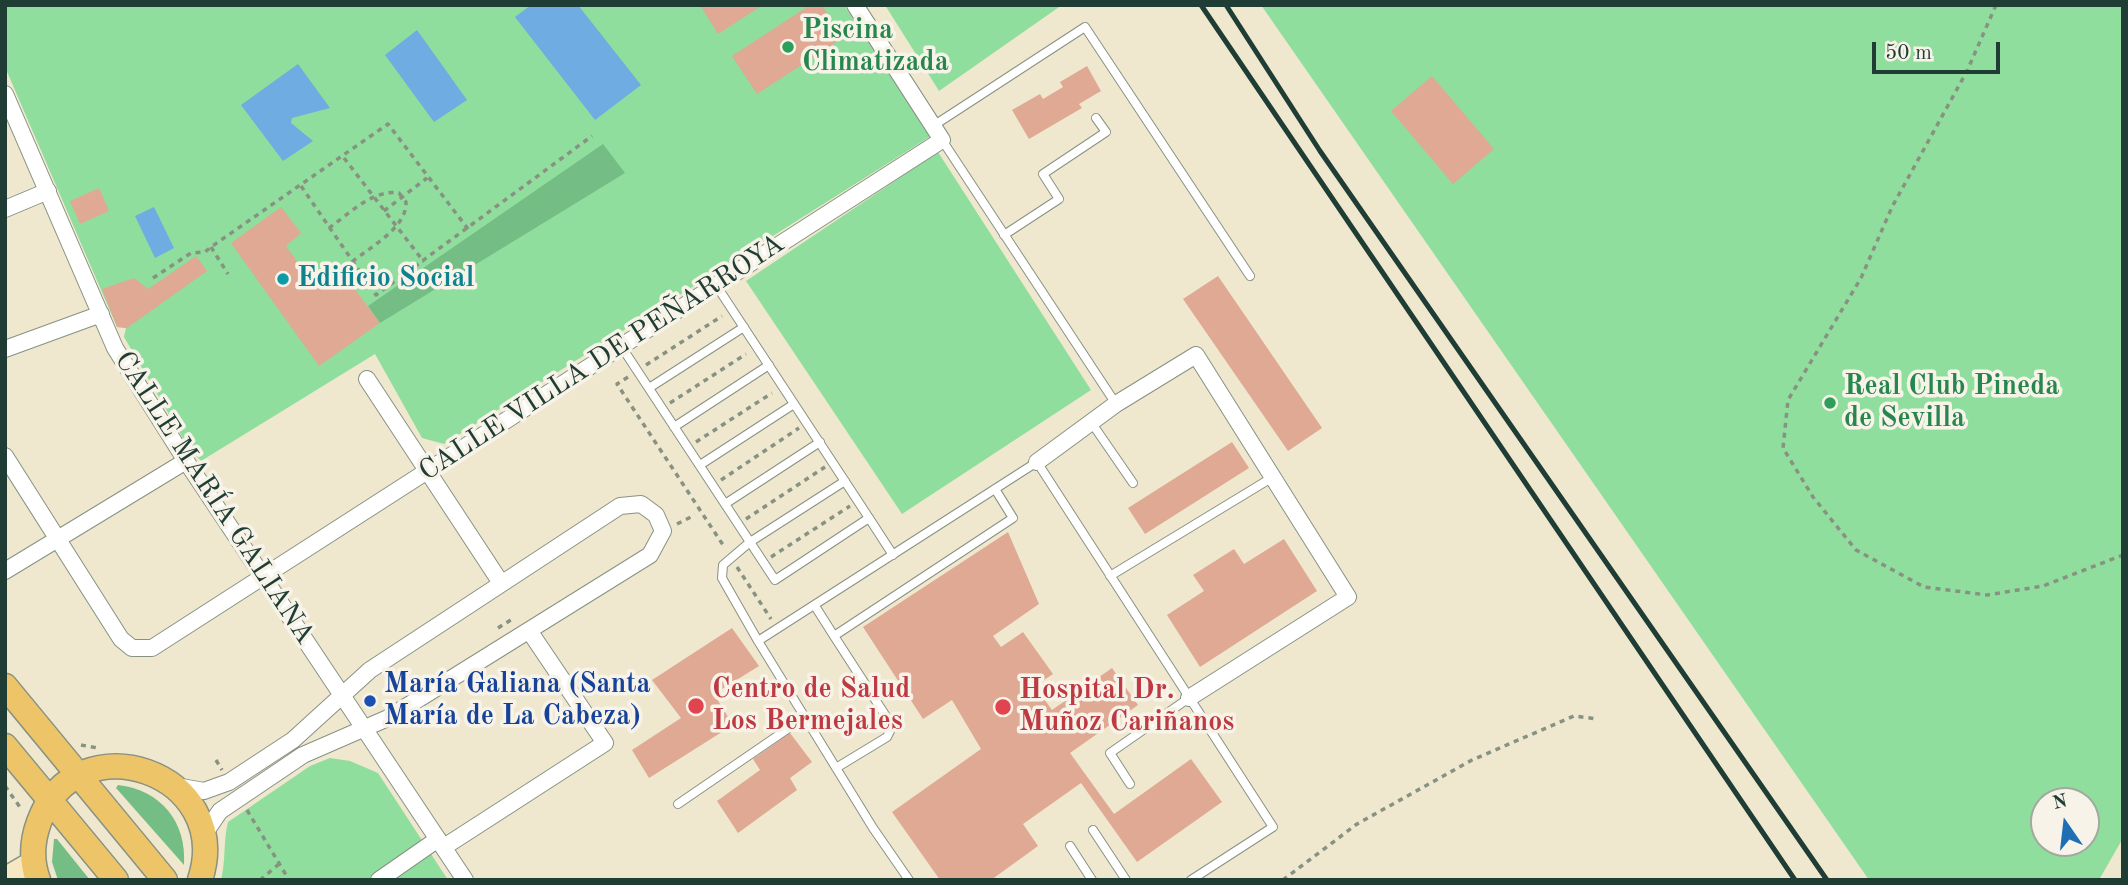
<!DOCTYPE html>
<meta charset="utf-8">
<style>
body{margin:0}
#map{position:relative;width:2128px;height:885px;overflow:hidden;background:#efe8cf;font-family:"Old Standard TT",serif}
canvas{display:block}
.frame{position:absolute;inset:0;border:7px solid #1f3d34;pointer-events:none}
.north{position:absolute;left:2030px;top:787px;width:70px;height:70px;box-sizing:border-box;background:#f7f3e8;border:2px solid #a1aaa0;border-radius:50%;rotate:346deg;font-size:19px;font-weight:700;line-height:28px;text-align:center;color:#1f3d34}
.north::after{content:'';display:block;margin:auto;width:24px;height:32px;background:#1f6fb2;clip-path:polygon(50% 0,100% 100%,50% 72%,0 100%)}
.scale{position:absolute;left:1872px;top:42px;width:128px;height:32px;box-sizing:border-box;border:4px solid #1f3d34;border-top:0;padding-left:9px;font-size:21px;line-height:24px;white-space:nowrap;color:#1f3d34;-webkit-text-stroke:5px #f7f3e8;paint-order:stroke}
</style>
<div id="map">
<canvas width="2128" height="885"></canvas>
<div class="frame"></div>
<div class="north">N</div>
<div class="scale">50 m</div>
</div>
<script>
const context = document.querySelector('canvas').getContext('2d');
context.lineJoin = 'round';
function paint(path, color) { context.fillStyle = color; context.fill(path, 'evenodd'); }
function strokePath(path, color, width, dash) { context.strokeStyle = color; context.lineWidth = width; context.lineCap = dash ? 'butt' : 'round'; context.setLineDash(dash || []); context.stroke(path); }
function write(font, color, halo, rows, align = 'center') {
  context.font = font + ' "Old Standard TT",serif'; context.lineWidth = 7; context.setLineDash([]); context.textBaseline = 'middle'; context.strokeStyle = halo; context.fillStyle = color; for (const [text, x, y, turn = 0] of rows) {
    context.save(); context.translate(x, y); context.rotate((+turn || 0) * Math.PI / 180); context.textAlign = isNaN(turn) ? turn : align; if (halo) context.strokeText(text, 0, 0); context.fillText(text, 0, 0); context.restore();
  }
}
paint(new Path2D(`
 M5,5H844L931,136L444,444L422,438L375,354L201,461L188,447L124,337L126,328L117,327L5,67Z
 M885,5H1062L939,91Z
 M1261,5H2123V838L2099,880H1869ZM2044,801H2086V843H2044Z
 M938,152L1091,390L902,514L746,281Z
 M330,758L350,761L378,773L448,880H221C226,860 223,842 228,822L310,766Z`), '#90de9d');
paint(new Path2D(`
 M603,144L625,173L380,323L368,306Z
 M118,785C161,790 187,822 184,865L116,788Z
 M54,839H57L90,880H58L52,862Z`), '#74bd84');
paint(new Path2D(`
 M531,5H578L641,85L595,120L515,17Z
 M417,30L467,100L434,122L385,55Z
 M298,64L330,108L292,118L291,123L313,141L283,161L241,105Z
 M154,207L174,248L155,258L135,216Z`), '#6eace1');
paint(new Path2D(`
 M700,5H763L718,34Z
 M810,5H822L843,38L757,94L732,56Z
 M1087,66L1101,91L1079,104L1082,108L1029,139L1012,110L1040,94L1043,99L1063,87L1060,82Z
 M1432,76L1494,149L1453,184L1391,111Z
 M99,188L109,211L80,224L70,201Z
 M281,207L301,233L286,246L316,288L341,270L380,323L319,366L231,243Z
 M196,256L207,271L127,328L117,327L102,289L134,278L148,289Z
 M1218,276L1322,428L1288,451L1183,299Z
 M1232,442L1249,468L1145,534L1128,508Z
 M1008,532L1039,604L993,636L1001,647L1023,632L1053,674L1035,686L1052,710L1112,668L1138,705L1070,753L1114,814L1191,759L1222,802L1137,862L1081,783L1023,824L1038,846L991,880H940L892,812L981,749L952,700L923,719L863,627Z
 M1284,539L1317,591L1200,667L1167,615L1204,591L1193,575L1234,549L1244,564Z
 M732,628L759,666L714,694L733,725L649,778L632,750L681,718L652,680Z
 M790,733L812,762L790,778L797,790L738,833L717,801L760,770L753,759Z`), '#dfa993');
const lane = new Path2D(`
 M933,126L1085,27L1250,276
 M942,140L1116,404
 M1004,235L1059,199L1043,174L1106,132L1096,118
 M621,346L775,580L869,518L716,285
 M649,388L744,327
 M1091,422L1133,483
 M674,427L769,365
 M700,465L794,404
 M725,504L820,442
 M869,518L893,555
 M1110,576L1273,477
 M815,606L834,636L1013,518L995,489
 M834,636L889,721L890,731L887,737L836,768
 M758,641L722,578L723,565L750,542L845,481
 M1130,784L1110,753L1189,698
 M678,804L805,717
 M1093,830L1126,880
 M1070,846L1092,880
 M909,880L873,828L758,641L1037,462L1273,827L1191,880`);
const street = new Path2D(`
 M5,94L115,348L186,461L465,880
 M5,209L48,191
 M5,349L101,314
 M367,379L501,583
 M5,456L121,639L132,648H152L942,140L855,5
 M1037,462L1116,404L1196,355L1348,597L1189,698
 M5,571L186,461
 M176,786L204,791L229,782L293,740L370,670L620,506L641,504L656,515L663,531L650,555L388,718L303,755L220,811L207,830L206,843
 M444,847L605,743L530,632
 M379,880L438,839`);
const secondary = new Path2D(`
 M5,878L34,861`);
const primary = new Path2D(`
 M5,686L165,880
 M5,746L116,880
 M38,880C31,861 32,841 39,822C77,718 235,773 200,880`);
strokePath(lane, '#879282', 10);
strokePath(street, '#879282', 18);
strokePath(secondary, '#879282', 24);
strokePath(primary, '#879282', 27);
strokePath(new Path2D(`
 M1996,5L1967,71L1892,207L1861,278L1788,400L1783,448L1813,497L1856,550L1924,587L1987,595L2043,586L2123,555
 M344,158L424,262
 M301,186L376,295L592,136
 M384,211L427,178
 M329,228C350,213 373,189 399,193L406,202C407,228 370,247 352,262
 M211,247L228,274
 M153,278L191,253L205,252L211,247L388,124L468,229
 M646,365L722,316
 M628,377L617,384L725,548
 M670,403L746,354
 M696,442L772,393
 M721,480L799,428
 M746,519L825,467
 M677,524L695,515
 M771,557L850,506
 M737,567L771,619
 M498,628L514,618
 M81,745L98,748
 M216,760L222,770
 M5,786L22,810
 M247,810L289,880
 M260,880L279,864
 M1283,880L1357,824L1472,760L1574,716L1598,719`), '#879282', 3.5, [5, 5]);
strokePath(lane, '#fff', 8);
strokePath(street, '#fff', 16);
strokePath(secondary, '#f8e7c3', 21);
strokePath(primary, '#eec469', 24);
strokePath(new Path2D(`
 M1201,5L1795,880
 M1226,5L1320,151L1827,880`), '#1f3d34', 5);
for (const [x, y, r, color] of [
 [788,47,7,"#2e9e5b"],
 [283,279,7,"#0f9aa8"],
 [1830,403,7,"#2e9e5b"],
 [370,701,7,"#1a4fb4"],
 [696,706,9,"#e0444e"],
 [1003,707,9,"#e0444e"]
]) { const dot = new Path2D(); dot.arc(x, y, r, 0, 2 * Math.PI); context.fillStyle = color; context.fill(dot); strokePath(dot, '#f7f3e8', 2.5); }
write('bold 28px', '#27864d', '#f7f3e8', [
 ["Piscina",802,31],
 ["Climatizada",802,63],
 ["Real Club Pineda",1844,387],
 ["de Sevilla",1844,419]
], 'left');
write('bold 28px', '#0d838f', '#f7f3e8', [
 ["Edificio Social",297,279]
], 'left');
write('28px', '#1f3d34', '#f7f3e8', [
 ["CALLE VILLA DE PEÑARROYA",602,358,-33],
 ["CALLE MARÍA GALIANA",214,498,57]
]);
write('bold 28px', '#164399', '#f7f3e8', [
 ["María Galiana (Santa",384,685],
 ["María de La Cabeza)",384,717]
], 'left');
write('bold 28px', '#be3a42', '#f7f3e8', [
 ["Centro de Salud",712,690],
 ["Los Bermejales",712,722],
 ["Hospital Dr.",1019,691],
 ["Muñoz Cariñanos",1019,723]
], 'left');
</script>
